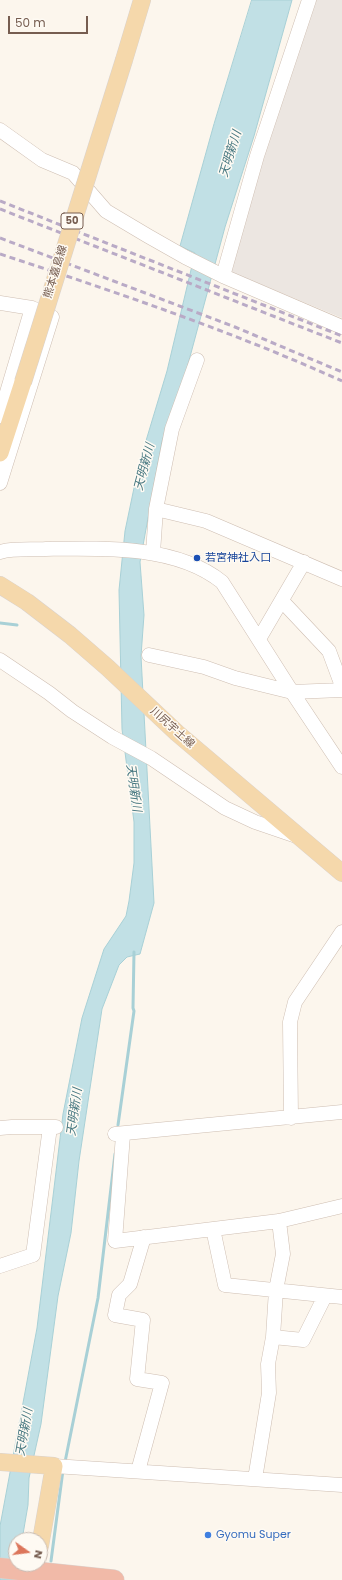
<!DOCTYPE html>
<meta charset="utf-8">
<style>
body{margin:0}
#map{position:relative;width:342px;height:1580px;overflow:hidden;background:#fcf6ed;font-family:Poppins,sans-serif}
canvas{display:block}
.north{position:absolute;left:8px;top:1532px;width:40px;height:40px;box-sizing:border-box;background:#fefaf3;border:1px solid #c8bbb2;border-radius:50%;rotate:104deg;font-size:11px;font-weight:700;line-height:16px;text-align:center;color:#765d50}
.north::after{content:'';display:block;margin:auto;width:14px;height:18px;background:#dc765b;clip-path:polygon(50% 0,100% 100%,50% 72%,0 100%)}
.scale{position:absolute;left:8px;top:16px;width:80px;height:18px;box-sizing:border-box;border:2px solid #765d50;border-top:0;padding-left:5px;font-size:12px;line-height:14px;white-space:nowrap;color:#765d50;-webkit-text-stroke:3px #fefaf3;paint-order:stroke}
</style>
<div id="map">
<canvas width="342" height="1580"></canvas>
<div class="north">N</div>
<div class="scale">50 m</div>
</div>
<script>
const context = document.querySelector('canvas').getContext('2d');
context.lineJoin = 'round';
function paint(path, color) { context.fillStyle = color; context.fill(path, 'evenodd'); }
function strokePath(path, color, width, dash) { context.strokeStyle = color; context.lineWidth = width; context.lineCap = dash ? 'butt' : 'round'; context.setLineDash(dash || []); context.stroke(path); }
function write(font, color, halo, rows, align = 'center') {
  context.font = font + ' Poppins,"Noto Sans JP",sans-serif'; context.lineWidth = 3; context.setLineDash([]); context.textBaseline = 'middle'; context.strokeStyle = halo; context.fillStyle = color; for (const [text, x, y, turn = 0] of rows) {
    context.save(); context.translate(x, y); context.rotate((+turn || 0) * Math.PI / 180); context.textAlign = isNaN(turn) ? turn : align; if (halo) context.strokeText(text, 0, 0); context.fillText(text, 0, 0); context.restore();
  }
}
paint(new Path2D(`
 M314,0H342V318L226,270Z`), '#ece6e1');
const water = new Path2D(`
 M252,0H292L254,136L225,227L184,379L162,441L140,562L144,615L141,656L154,903L140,954L127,957L119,965L102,1009L79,1161L71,1233L58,1296L41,1424L29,1478L28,1505L22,1540H16V1564H18L15,1580H0V1526L37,1328L63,1114L82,1018L104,949L126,916L129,901L134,863V822L122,729L119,590L125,531L139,464L167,371L195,253L180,246L214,124Z`);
paint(water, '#c1e0e5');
strokePath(water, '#a8d0d6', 1);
strokePath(new Path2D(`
 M0,623L17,625
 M118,1125L134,1011L133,1008L134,952
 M65,1462L98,1298L115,1154
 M51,1561L63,1470`), '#a8d0d6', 3);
const minor = new Path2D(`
 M0,130L42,160L73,173L106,211L148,236L185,257L223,276L342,327
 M223,276L257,156L309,0
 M0,303L32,308L52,317L0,483
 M0,416L32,308
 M156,509L206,521L342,579
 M0,552C14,548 31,550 46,549C103,548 176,545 222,582L292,692L342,767
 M153,553L156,509L172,429L197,360
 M282,601L329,651L342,686
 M259,639L304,562
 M149,655L204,667L235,678L292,692L342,690
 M0,660L49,693L72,711L112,737L151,758L225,808L255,822L296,836
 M291,1118L290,1022L295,1002L342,932
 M0,1128L12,1127H56
 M115,1134L342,1112
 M123,1135L115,1241L279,1221L342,1206
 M213,1229L225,1285L342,1297
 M0,1266L33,1255L50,1127
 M273,1337L303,1340L325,1296
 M54,1466L342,1485
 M138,1471L162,1383L137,1379L143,1320L115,1315L119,1295L130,1284L144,1237
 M255,1479L269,1393L268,1364L273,1337L276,1290L283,1254L279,1221`);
const major = new Path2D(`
 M124,60L142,0
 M0,453L23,382
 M0,585L27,602L70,635L108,668L177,733L342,873
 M0,1462L54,1466L40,1546`);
const highway = new Path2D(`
 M0,1568L114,1580`);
strokePath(minor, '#cebeb2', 15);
strokePath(major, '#d9d2ce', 18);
strokePath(highway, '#d9d2ce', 21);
strokePath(minor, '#fff', 14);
strokePath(major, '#f5d8ab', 17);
strokePath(highway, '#f1baa8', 20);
strokePath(new Path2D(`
 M0,201L342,336
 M0,209L342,343
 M0,238L235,327L342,372
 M0,254C116,292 231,331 342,381`), '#b9aac6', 3, [6, 4]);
const majorBridge = new Path2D(`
 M23,382L124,60`);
strokePath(majorBridge, '#d9d2ce', 18, []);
strokePath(majorBridge, '#f5d8ab', 17);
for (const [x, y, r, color] of [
 [197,558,4,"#1a4fb4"],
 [208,1535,4,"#3f7fe0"]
]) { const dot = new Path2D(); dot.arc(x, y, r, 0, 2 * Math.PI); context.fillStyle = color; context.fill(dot); strokePath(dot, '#fefaf3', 1.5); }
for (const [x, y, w] of [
 [72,221,22]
]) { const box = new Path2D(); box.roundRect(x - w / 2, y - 8, w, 16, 3); context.fillStyle = '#fefaf3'; context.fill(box); strokePath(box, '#765d50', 1); }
write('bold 10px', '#765d50', null, [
 ["50",72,221]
]);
write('11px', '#765d50', '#fefaf3', [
 ["熊本嘉島線",56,272,-73],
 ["川尻宇土線",172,728,42]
]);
write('11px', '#164399', '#fefaf3', [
 ["若宮神社入口",205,558]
], 'left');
write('11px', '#366cbe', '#fefaf3', [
 ["Gyomu Super",216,1535]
], 'left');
write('italic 12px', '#477881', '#fefaf3', [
 ["天明新川",231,154,-73],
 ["天明新川",145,467,-75],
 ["天明新川",133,788,82],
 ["天明新川",75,1112,-82],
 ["天明新川",25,1432,-80]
]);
</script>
